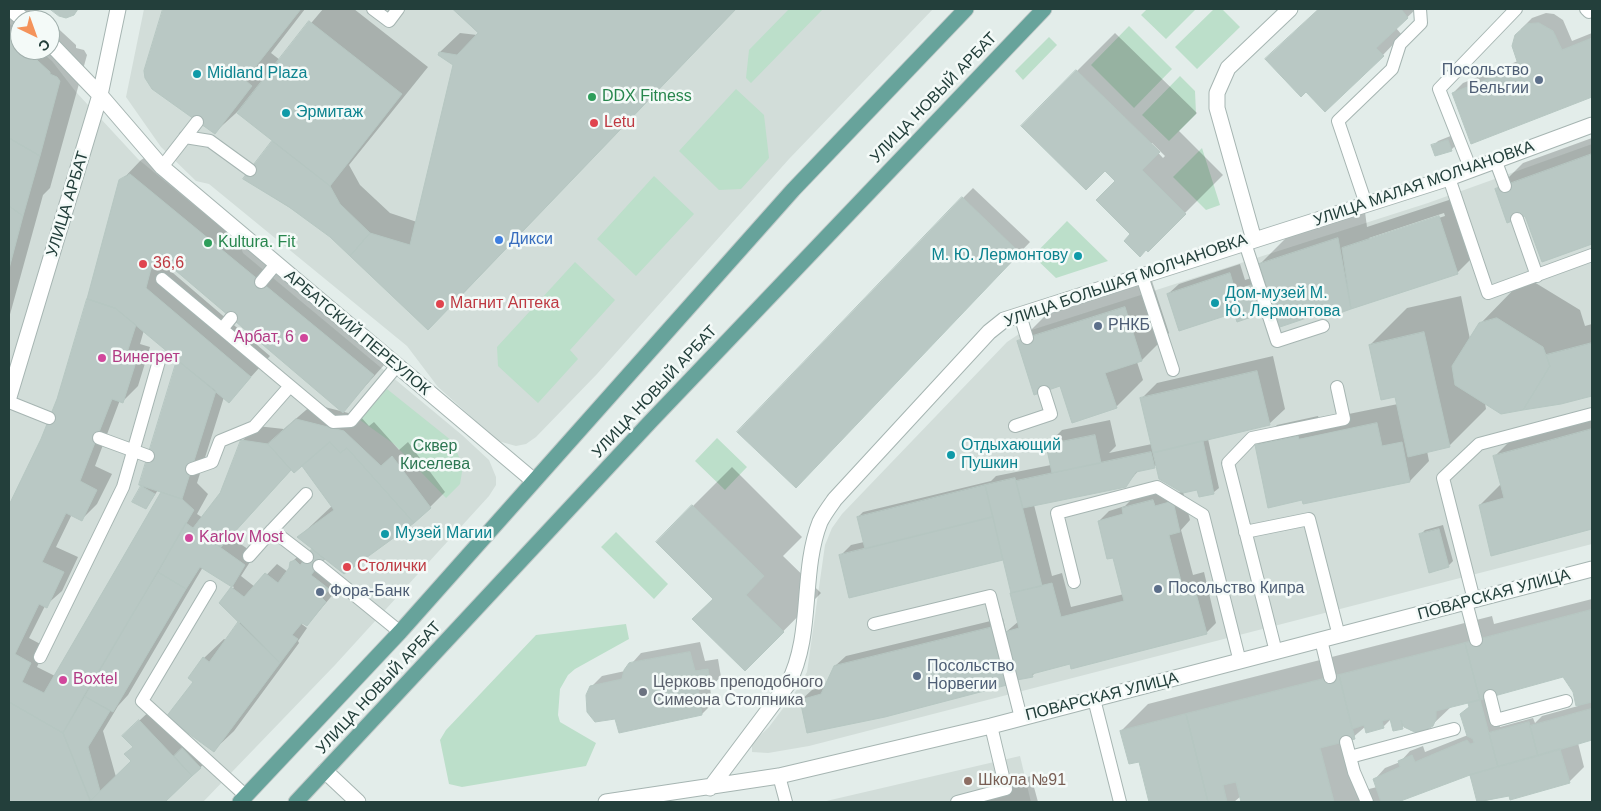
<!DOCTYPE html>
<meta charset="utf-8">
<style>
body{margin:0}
#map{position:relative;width:1601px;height:811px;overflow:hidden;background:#e3edea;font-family:Arial,sans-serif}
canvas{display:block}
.frame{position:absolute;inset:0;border:10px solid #233f3b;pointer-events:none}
.north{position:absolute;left:10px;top:10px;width:50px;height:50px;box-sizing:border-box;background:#f4faf8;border:1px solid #a0afac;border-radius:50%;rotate:138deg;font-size:14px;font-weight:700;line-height:20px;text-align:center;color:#233f3b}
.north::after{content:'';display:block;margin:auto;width:18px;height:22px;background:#f4935b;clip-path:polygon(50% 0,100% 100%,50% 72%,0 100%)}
</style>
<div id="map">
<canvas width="1601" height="811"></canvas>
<div class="frame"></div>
<div class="north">С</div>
</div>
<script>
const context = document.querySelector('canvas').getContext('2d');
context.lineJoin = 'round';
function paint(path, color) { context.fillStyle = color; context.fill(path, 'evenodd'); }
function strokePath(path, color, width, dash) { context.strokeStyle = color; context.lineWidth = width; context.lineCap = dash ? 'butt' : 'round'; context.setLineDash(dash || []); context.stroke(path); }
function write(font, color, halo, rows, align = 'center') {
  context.font = font + ' Arial,sans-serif'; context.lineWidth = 5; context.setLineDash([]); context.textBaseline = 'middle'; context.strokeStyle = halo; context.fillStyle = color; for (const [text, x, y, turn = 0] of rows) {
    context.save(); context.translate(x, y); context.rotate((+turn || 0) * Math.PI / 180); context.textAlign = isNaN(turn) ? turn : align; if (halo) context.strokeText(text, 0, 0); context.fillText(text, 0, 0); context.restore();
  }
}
paint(new Path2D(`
 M144,9H933L789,159L597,374L536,437L526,444L516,446L498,441L438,387L407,346L209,184L196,181L161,147L126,97Z
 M9,23L20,33V50H39L52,61L76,92L138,159L239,242L243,253L462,435L489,460L496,477V485L489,496L335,665L203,802H9Z
 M1592,144V544L809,746L768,753L752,752V743L769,727L796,691L807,672L825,545L832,528L842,514L1007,342L1019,334L1428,203Z
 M1020,756L1031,802H822Z`), '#d2ddd9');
paint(new Path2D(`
 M789,9H823L751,83L746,78L749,50Z
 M1147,9H1196L1166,39L1141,15Z
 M1214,9H1222L1240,27L1197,69L1175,47Z
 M1129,26L1172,69L1134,108L1091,65Z
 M1049,37L1057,45L1023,80L1015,71Z
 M1180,76L1195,91L1196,114L1169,141L1142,115Z
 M736,89L764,115L769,158L741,189L719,190L679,151Z
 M1202,148L1220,205L1206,210L1173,177Z
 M654,176L694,214L636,276L597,239Z
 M1067,221L1108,261L1056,278L1033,256Z
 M575,262L615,300L570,350L578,359L538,403L498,366L497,347Z
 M387,389L452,441L463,466L460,484L446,498L394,444L360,420Z
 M717,438L747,467L725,490L695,461Z
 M616,532L668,584L654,599L601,547Z
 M626,624L629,639L575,669L568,675L560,689L558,715L560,722L596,743L586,766L462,787L449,784L440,740L446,730L536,635Z`), '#bcdfca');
paint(new Path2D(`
 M19,9H37L49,20H20V50H50V21L76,45V48L84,50L87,55L50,188L43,195L9,318V19Z
 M164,9H305L271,53L280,60L323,9H354L428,67L349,165L360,185L390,213L417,222L455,65L440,52L460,33L477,35L480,33L455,9H735L448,309L245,179L274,141L246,104L214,133L145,71Z
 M1319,9H1416L1396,28L1402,35L1383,55L1287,39Z
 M1546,13L1554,14L1563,20L1572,41L1592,33V95L1472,142L1453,93L1463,83L1518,61L1521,29L1532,18Z
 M1115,33L1197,113L1179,131L1223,175L1148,250L1132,234L1117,181L1077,71ZM1152,143L1165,156L1163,158L1150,144Z
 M1453,135L1456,145L1451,150L1433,146L1438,141Z
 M1592,138V243L1543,261L1526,215L1496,190L1523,163Z
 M150,154L393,355L343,411L167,261L166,267L270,356L229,401L224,397L197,483L208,494L197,514L203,518L221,494L242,441L257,426L284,429L313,404L360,416L369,426L374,422L399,450L408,442L445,492L430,507L326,558L320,564L338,578L331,587L336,591L307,625L300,620L299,622L307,628L298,641L299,643L234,731L214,750L195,682L204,658L224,639L226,640L240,622L221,603L234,587L203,567L128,695L118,706L103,731L116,777L132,761L139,721L155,706L205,763L163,802H9V508L43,439L59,399L121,181L141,160ZM144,330L179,361L141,485H143L146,508L158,490L163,491L55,676L37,667L46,647L29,638L45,606L62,591L78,557L56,547L72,514L82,519L97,504L112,474L95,466L120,400L123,401L138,386L150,347L140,344ZM310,461L333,505L299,537L314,549L310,554L302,552L291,563L288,572L277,564L255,587L241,576L255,554L229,536L292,469Z
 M973,188L1030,242L806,476L963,198Z
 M1458,197L1477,253L1457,273L1335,313L1334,308L1273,302L1262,312H1235L1168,294L1179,284L1240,264L1245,280L1264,274L1260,264L1287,237L1365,212L1367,227ZM1444,213L1445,216L1369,240V238Z
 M1152,281L1169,333L1142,360L1137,362L1143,380L1116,407L1061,385L1019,342L1046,315Z
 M1534,282L1580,310L1585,326L1592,324V395L1561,403H1485L1486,409L1449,446L1427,451L1429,461L1410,481L1257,445L1277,425L1318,416L1319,420L1398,404L1396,396L1370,345L1407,308L1461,296L1470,339L1480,324L1517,286Z
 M1273,356L1285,409L1269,424L1208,439L1219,488L1214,492L1200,496L1198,488L1183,492L1190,520L1181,530L1193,575L1204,572L1216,623L1206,633L1071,663L1036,672L1032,676L801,700L812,690L826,686L835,666L846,656L1003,618L1006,632L1019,621L1004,559L850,597L840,556L851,545L864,542L858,517L863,512L991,481L996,476L1051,465L1047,445L1062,430L1110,420L1116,446L1109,453L1152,444L1142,398L1157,383ZM1157,464L1182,492L1165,496L1163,490L1133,498L1125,506L1109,511L1099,521L1114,556L1124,594L1071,607L1062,573L1052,576L1034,505L1125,486L1139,470L1154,467Z
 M1592,411V528L1492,554L1480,505L1501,484L1494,457L1521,430Z
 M732,467L802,537L783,556L821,593L745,670L715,599L657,542Z
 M1443,525L1453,561L1448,566L1420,535L1425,530Z
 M1592,599V739L1578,743L1584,767L1569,782L1480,802L1469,774L1395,802H1242L1241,796L1234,802H1150L1140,761L1121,731L1148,704L1492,616L1494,624ZM1563,676L1574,692L1578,706L1542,716L1535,723L1533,718L1500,727L1491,695ZM1469,701L1470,706L1461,715L1468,735L1425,752L1423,746L1410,751L1400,762L1385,768L1375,779L1377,787L1365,790L1351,739L1366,726L1383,727L1391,719L1402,727L1405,724L1411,731L1419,732L1432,725L1452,706Z
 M700,642L705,661L718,659L721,677L710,687L712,704L702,714L616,718L591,687L602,676L625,671L641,653Z
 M1031,776L1038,802H971L987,787Z`), '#0003');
const building = new Path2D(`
 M50,9H78L74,15L66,18L59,16Z
 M163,9H301L245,80L252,86L215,134L152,89L145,78L144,71Z
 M453,9H736L428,330L350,256L370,233L410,245L453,65L438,55L439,52L457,55L478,33Z
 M1319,9H1401L1408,18L1376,48L1384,56L1325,112L1306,92L1301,97L1265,59Z
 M309,21L402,94L330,186L237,113Z
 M1539,23L1553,31L1562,50L1592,38V97L1471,144L1452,93L1519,67L1512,46L1515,35L1527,24Z
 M9,34L20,45V50H26L50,72V74L57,77L60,81L40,156L9,138Z
 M1076,70L1160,152L1142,170L1186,214L1148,252L1146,250L1140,257L1124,241L1130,234L1096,200L1115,181L1105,171L1086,190L1021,126Z
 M9,138L40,156L23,216L9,206Z
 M1448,140L1452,151L1435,156L1431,145Z
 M272,141L330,186L340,204L370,233L350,256L330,237L289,207L243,179Z
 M1592,154V244L1542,262L1525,216L1507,223L1495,189Z
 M130,174L374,375L343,413L155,253L146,288L251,377L229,403L115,308L87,299L119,180Z
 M962,197L1020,253L796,488L737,432Z
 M9,206L23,216L9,269Z
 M1439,216L1458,274L1351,309L1342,248Z
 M1338,238L1351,309L1334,315L1333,309L1280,327L1259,264Z
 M1230,273L1235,290L1254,284L1263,313L1237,322L1234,313L1179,331L1167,294Z
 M87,299L115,308L136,325L125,359L136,362L123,403L112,399L80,481L97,490L82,521L66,513L42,562L64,572L47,608L39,604L15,654L31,663L22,682L44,693L161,492L182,499L194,510L63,733L9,702V505L41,439L57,399Z
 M1125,307L1142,361L1105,373L1117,408L1072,423L1060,386L1034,395L1017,341Z
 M1497,318L1543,347L1550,366L1523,410L1501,414L1455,385L1452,366L1479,323Z
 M1424,332L1450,447L1408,457L1395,397L1381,400L1369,345Z
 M1592,343V396L1561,404L1523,410L1550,366L1546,355Z
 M177,360L216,391L182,499L139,485Z
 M1257,371L1270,425L1153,453L1140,398Z
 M296,419L344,431L381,466L392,456L431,508L414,523L347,448L340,453L330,442L294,473L268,444Z
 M1377,423L1382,446L1402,442L1410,482L1303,504L1302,500L1268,508L1255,445L1298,436L1299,439Z
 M1592,429V529L1491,556L1479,505L1504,498L1493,456Z
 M1095,435L1101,463L1052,473L1046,445Z
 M241,440L268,444L291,470L221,547L193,528L220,493Z
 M1203,441L1214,494L1199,497L1197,490L1183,493L1159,479L1153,453Z
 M330,442L340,453L347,448L414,523L344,574L297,537L334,510L302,466Z
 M1151,452L1155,468L1136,472L1126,487L1023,508L1016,481Z
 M1015,478L1042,586L1011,593L985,485Z
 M985,485L993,517L865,549L857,517Z
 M141,486L155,494L146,509L132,502Z
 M1153,500L1155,506L1173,501L1180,532L1169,535L1182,585L1193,582L1207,634L1071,669L1070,664L1032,674L1033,677L1017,680L1005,632L1019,628L1010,593L1052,583L1061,617L1124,601L1113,558L1107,559L1098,521L1123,514L1122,508Z
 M692,505L764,576L746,595L784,632L745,671L692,619L713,599L656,542Z
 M993,517L1003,560L849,598L839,555Z
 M186,523L245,565L232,587L200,567L186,589L158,572Z
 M1439,529L1449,567L1429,573L1419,534Z
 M312,549L324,559L311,575L329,589L322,598L326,602L307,626L302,623L292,635L298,639L280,663L219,603L231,587L244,597L265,573L278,583L289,568L290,562L295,560L300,565Z
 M158,572L186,589L113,712L84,696Z
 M1591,610L1592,702L1576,706L1573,692L1563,677L1480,700L1465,643Z
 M239,621L280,663L214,752L166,717L193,682L188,678L203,657L209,662Z
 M993,627L1007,685L885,717L807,733L800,700L821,694L834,666Z
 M1465,643L1480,700L1436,711V719L1433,726L1419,734L1404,727L1401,720L1403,729L1393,731L1390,719L1382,721L1384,728L1366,733L1364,725L1352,729L1339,675Z
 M690,652L695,671L708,669L711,688L698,689L702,715L619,733L615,719L595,722L587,712L586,695L590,686L622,679L624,670L629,663Z
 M1339,675L1355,739L1320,748L1334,802H1241L1236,782L1223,785L1227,802H1208L1186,714Z
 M84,696L110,711L88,747L100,791L90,801L63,733Z
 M1480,700L1498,767L1470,775L1398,802H1381L1373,779L1400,767L1398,761L1412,755L1415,762L1467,740L1470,744L1474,743L1473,739L1467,736L1460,714L1469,707L1468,703Z
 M9,702L63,733L91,802H9Z
 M1591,709L1592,740L1538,756L1530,726Z
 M1186,714L1208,802H1149L1139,762L1129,764L1120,731Z
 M139,720L192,776L165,802H91L90,801L131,761L124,754L133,747L122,736Z
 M1529,722L1538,756L1498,767L1489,733Z
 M182,748L201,768L192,776L174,756Z
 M1560,749L1570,783L1510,800L1509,796L1477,802L1470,775Z`);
paint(building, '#b9c8c4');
strokePath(building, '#b6c7c2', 1);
const lane = new Path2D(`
 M373,9L389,21L398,9
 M1586,9L1589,12
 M185,137L210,141L250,170
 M1496,162L1505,186
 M162,167L197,122
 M1471,170L1439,89L1516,9
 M1449,178L1488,293L1592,255
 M1366,204L1338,121L1392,69L1400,44L1421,23L1420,9
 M1517,219L1537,276
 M1245,243L1277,341L1323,326
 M1142,276L1173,370
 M162,279L222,329
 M261,282L276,264
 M1020,315L1027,338
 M231,318L222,329L333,422L351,421L396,367
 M9,402L49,418
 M1015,426L1051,414L1044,392
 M99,438L148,456
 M192,469L212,462L220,441L254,427L290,386
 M306,494L272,530L307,557
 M1245,532L1309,519L1339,636
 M249,556L272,530
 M319,566L400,632
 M1074,582L1057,513L1157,487L1203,515L1240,662
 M210,587L142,701L246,796
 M1474,600L1443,478L1479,444L1592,414
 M1466,602L1476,640
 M874,624L990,596L1021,718
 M1321,640L1330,677
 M1276,652L1228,463L1252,438L1344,419L1337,387
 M40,657L123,487L159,361
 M1490,696L1496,720L1566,701
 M1094,699L1120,802
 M1346,742L1354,772L1367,802
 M1350,757L1454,729
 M779,776L786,802
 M957,802L1006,789L991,726`);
const street = new Path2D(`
 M11,9L24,20
 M50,43L100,95L162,167L534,481
 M1254,240L1217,108V93L1228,68L1290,9
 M9,397L100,95L118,9
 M325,771L358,802
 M710,788L788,684C814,634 800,573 820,522C824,514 830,506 835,499L989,332L1004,320L1449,178L1592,125
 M606,802L779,776L991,726L1592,569`);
const primary = new Path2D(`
 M240,802L400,632L793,190L966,9
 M296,802L651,421L1044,9`);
strokePath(lane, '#a6b5b2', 14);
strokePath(street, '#a6b5b2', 17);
strokePath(primary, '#c1c9c8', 17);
strokePath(lane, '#fff', 12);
strokePath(street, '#fff', 15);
strokePath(primary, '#67a39b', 15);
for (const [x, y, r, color] of [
 [197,74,5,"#0f9aa8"],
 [1539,80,5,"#5c6f8a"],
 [592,97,5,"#2e9e5b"],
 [286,113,5,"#0f9aa8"],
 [594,123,5,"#e0444e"],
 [499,240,5,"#3f7fe0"],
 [208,243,5,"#2e9e5b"],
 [1078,256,5,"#0f9aa8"],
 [143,264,5,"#e0444e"],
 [1215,303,5,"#0f9aa8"],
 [440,304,5,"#e0444e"],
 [1098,326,5,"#5c6f8a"],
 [304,338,5,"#d1479c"],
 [102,358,5,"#d1479c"],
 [951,455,5,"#0f9aa8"],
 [385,534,5,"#0f9aa8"],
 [189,538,5,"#d1479c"],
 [347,567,5,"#e0444e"],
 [1158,589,5,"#5c6f8a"],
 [320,592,5,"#5c6f8a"],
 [917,676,5,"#5c6f8a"],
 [63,680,5,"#d1479c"],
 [643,692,5,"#6b7280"],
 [968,781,5,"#8d6e63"]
]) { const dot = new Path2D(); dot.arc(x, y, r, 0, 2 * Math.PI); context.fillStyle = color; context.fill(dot); strokePath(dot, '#f4faf8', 2); }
write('16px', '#4e5e75', '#f4faf8', [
 ["Посольство",1529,71,"right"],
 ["Бельгии",1529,89,"right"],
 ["РНКБ",1108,326],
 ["Посольство Кипра",1168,589],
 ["Фора-Банк",330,592],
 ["Посольство",927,667],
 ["Норвегии",927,685]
], 'left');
write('16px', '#0d838f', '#f4faf8', [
 ["Midland Plaza",207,74],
 ["Эрмитаж",296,113],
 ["М. Ю. Лермонтову",1068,256,"right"],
 ["Дом-музей М.",1225,294],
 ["Ю. Лермонтова",1225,312],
 ["Отдыхающий",961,446],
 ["Пушкин",961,464],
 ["Музей Магии",395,534]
], 'left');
write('16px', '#27864d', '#f4faf8', [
 ["DDX Fitness",602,97],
 ["Kultura. Fit",218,243]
], 'left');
write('16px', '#233f3b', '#f4faf8', [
 ["УЛИЦА НОВЫЙ АРБАТ",934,98,-46],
 ["УЛИЦА МАЛАЯ МОЛЧАНОВКА",1424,184,-19],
 ["УЛИЦА АРБАТ",68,204,-73],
 ["УЛИЦА БОЛЬШАЯ МОЛЧАНОВКА",1126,281,-19],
 ["АРБАТСКИЙ ПЕРЕУЛОК",357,333,40],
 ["УЛИЦА НОВЫЙ АРБАТ",655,392,-47],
 ["ПОВАРСКАЯ УЛИЦА",1494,595,-15],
 ["УЛИЦА НОВЫЙ АРБАТ",379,688,-47],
 ["ПОВАРСКАЯ УЛИЦА",1102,697,-14]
]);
write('16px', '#be3a42', '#f4faf8', [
 ["Letu",604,123],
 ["36,6",153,264],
 ["Магнит Аптека",450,304],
 ["Столички",357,567]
], 'left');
write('16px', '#366cbe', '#f4faf8', [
 ["Дикси",509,240]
], 'left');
write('16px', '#b23c85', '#f4faf8', [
 ["Арбат, 6",294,338,"right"],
 ["Винегрет",112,358],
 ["Karlov Most",199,538],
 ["Boxtel",73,680]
], 'left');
write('16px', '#2c7752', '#f4faf8', [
 ["Сквер",435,447],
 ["Киселева",435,465]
]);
write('16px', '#5b616d', '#f4faf8', [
 ["Церковь преподобного",653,683],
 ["Симеона Столпника",653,701]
], 'left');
write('16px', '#785e54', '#f4faf8', [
 ["Школа №91",978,781]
], 'left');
</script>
